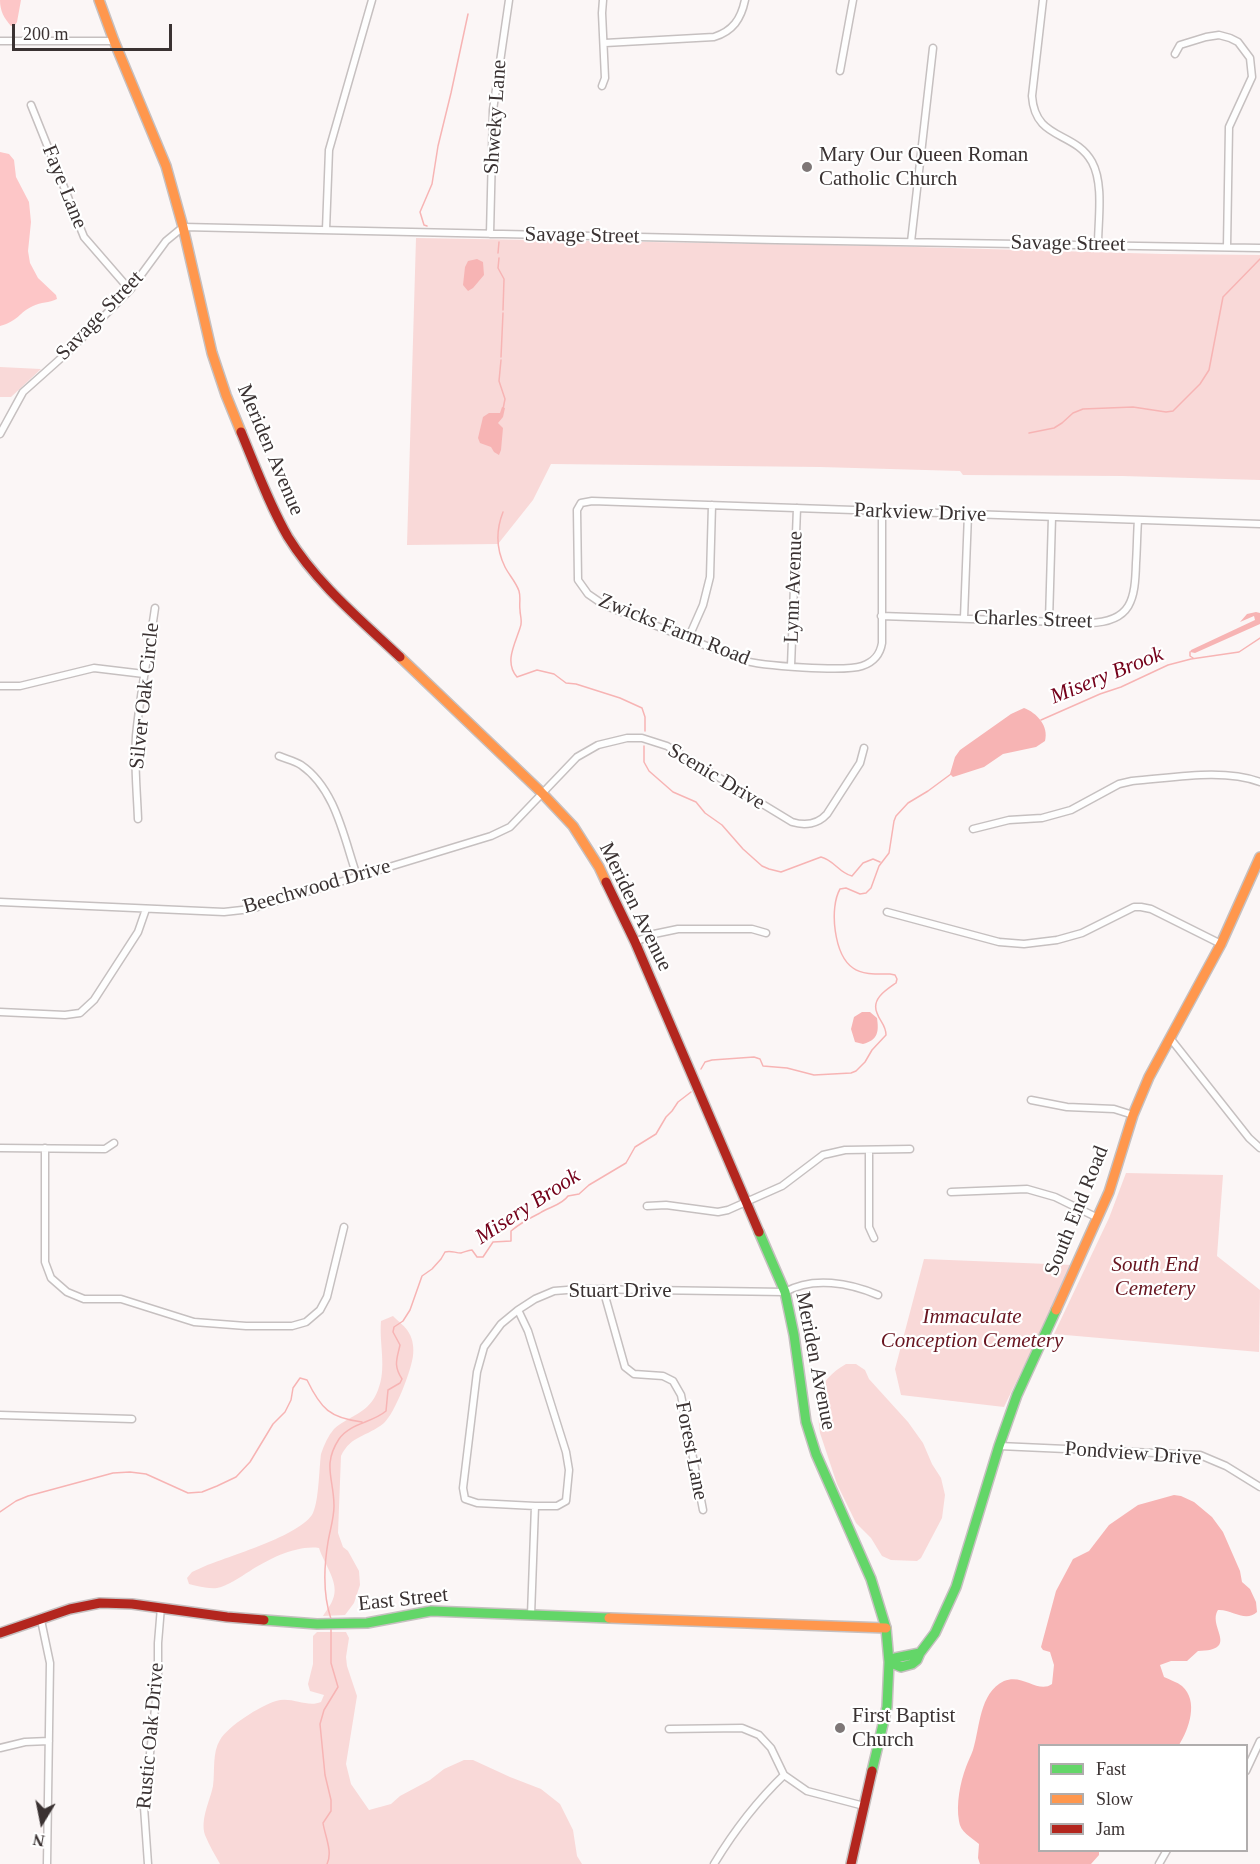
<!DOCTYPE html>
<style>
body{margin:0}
#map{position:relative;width:1260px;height:1864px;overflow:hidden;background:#fbf6f6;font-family:Georgia,serif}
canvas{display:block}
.legend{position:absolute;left:1038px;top:1744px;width:210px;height:108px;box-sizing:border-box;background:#fff;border:2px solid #b0adad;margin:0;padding:8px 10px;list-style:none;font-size:18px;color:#3a3232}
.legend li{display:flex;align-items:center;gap:12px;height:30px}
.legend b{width:30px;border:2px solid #b0adad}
.north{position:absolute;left:12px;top:1792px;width:60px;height:60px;-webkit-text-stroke:4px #fff;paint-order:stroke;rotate:190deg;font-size:16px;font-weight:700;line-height:24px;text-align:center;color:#3a3232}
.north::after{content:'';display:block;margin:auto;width:21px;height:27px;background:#3a3232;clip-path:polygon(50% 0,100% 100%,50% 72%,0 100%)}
.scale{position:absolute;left:12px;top:24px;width:160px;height:27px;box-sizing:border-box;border:3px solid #3a3232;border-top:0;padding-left:8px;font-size:18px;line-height:21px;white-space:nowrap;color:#3a3232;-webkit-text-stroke:4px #fff;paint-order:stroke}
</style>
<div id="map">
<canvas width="1260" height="1864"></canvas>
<ul class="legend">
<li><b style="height:8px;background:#63d668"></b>Fast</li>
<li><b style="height:8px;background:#ff974d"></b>Slow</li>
<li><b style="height:8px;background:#b3261e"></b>Jam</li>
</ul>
<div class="north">N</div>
<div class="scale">200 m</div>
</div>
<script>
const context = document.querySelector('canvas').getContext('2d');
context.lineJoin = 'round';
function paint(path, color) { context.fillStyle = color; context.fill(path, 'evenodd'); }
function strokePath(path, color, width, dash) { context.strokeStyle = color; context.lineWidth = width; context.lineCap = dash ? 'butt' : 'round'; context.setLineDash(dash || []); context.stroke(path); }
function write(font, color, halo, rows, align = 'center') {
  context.font = font + ' Georgia,serif'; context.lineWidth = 4.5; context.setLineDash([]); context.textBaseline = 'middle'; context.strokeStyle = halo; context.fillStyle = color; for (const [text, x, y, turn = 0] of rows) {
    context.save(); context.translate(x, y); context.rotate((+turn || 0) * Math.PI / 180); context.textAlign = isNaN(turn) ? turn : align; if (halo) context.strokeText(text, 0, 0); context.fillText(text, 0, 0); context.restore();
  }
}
paint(new Path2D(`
 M416,238L881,246L1163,254L1260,255V480L1122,476L963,475L960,471L820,467L551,464L533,500L498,544L407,545Z
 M0,367L41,369L11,397H0Z
 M1126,1173L1223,1175L1217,1256L1260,1290L1259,1352L1054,1334L1109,1218Z
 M924,1259L1073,1265L1004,1407L901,1395L895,1369Z
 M393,1316C398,1321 406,1327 409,1333C413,1339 414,1349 413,1356C411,1371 395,1413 384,1423C367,1437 351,1435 341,1456L338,1533L343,1547L348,1551L359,1571L360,1585L354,1603L345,1615L323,1616C326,1611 331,1605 333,1599C340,1583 324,1564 319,1548C296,1545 269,1559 250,1571C240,1577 228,1586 217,1588C207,1589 198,1586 189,1584L187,1578L192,1572L203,1567C228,1556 301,1536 313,1513C319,1500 319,1469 321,1454C324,1445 328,1436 334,1429C351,1414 369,1414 378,1390C387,1368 379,1344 381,1321Z
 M846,1364H856L865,1370L869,1379L908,1422L923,1443L932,1464L941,1478L945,1495L942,1518L921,1558L917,1561L891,1560L882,1556L871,1538L856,1523L837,1484L820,1433L816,1399C820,1384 833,1371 846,1364Z
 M317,1632H346L349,1638L346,1657L347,1666L357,1696L346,1764L351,1784L369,1810L391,1804L400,1796L430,1780L444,1769L464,1760H473L510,1777L541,1789L560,1804L573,1830L577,1856L582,1864H220C215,1855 209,1845 205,1835C200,1819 210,1801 213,1786C215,1771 212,1753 220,1740C228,1726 260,1706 276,1701C291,1696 307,1708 321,1702L324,1695L310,1691L308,1684L313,1664V1636Z`), '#f9d9d8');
paint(new Path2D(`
 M0,0H21L17,22L15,25L11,26C4,18 0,11 0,0Z
 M0,152L9,154L14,160L16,177L29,202L31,222L28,251L30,263L38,278L56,295L57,299C49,303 41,302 33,306C19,312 19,321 0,326Z`), '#fdc6c7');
paint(new Path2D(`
 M477,259L483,262L484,275L473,288L468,291L463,285L465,267L468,261Z
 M502,407L505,408L503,417L498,423L503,428L501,450L499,455L494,452L491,447L480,443L478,438L483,417L489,413H500Z
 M1256,612L1260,613V624L1195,653L1190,652L1191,650L1255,620L1254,616L1240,622L1247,614Z
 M1024,708C1037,713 1049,726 1045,741L1036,747L1003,754L984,767L953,777L950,774L955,757L960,750L1011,714Z
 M862,1012H870L877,1018C879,1032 878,1040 863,1044L855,1042L851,1029L854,1017Z
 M1174,1495L1181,1496L1194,1502L1212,1517L1223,1532L1240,1571L1242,1582L1250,1589L1256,1602L1257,1612C1245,1623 1232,1609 1218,1610C1207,1627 1241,1650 1198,1651L1187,1661H1171L1160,1665L1164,1677C1170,1680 1177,1682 1182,1686C1199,1701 1189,1729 1179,1745L1040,1746V1850L1099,1851V1855L1091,1864H980L978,1858L979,1844C971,1837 960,1832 959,1821C956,1804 960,1783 966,1767C968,1761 971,1756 973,1750C980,1728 979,1693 1004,1681C1023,1673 1038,1694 1052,1684L1054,1665L1050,1652L1043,1650L1041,1647L1056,1591L1073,1559L1089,1551L1109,1525L1138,1505Z`), '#f7b4b4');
strokePath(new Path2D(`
 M427,226L424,225L420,212L432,184L438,146L451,93L468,14
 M498,253L499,242
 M499,258L498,268L504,279L503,310
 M501,357L503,313
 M501,360L499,381L505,399L503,409
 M1029,433L1054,428L1062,423L1073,413L1083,409L1133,407L1166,412L1173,411L1200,384L1209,370L1223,297L1260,259
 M503,512C496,530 496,549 505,567C509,575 516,582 519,591C521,598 519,603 520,610C520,616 523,622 520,628C515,644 504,662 517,677L537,670L554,674L566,683L576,684L620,698L642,708L645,717V731
 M1190,652V656L1193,658
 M1041,720L1100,694L1121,687L1168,665L1191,659L1239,652L1260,638
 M644,746V762L649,771L673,792L696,802L705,813L722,825L743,849L762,866L769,869L781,872L821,857C834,860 839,873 852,876L863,863L873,859L880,862
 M701,1069L705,1062L712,1060L754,1057L760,1059L763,1066L787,1068L814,1075L851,1073L856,1071L865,1062L872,1050L886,1035C886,1025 880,1022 877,1013C871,999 886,990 896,983L897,979L895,975L890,974C879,974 862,975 853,968C834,955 829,908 840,889L846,888L860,894L866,893L871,888L879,866L889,853L894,821L896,816L908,803L928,791L951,774
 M0,1512L16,1501L28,1496L113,1473L130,1472L146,1474L188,1493L202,1492L217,1486L236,1477L250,1462L273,1424L285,1412L291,1400L293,1388L300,1378L307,1380C321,1409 330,1418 362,1422
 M331,1619C323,1595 324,1566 328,1542C330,1530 334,1518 334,1506C334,1479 322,1465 339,1439C350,1423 372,1423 386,1411L388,1390L400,1383L402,1379C393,1365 397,1359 400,1345L393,1332L394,1327L403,1321L410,1310L422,1276L432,1269L441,1259L445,1252C451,1250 455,1253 461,1253C465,1252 468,1250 472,1250L477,1257H483L493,1242L511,1241V1231C519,1224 530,1218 540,1213C549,1207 562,1205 568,1196L579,1194L589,1185L626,1163L635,1147L656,1134L666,1117L672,1111L678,1102L691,1092
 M327,1864C333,1852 325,1836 323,1823L331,1811V1800L325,1775L320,1724L324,1710L338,1687L331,1663V1629`), '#f7b4b4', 1.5);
const street = new Path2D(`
 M1043,0L1032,96C1035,141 1074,130 1092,162C1104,184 1098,220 1098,245
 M0,41H114
 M605,43L714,37C733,31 741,19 745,0
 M1175,54L1180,45L1206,37L1219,35L1230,38L1238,42L1250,58L1252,77L1229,127L1227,247
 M840,71L853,0
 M602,86L605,78L602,13L603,0
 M31,105L84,237L130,290
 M326,230L329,150L372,0
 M490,234L493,110L509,0
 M911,242L933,48
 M0,434L23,392L69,351L130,290L166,241L183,227L776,240L1260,248
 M882,511V643C880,655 874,662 862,666C845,672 761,666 742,660L604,605L588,594L578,580L577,510L581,503L592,501L1260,524
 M881,616L1089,623C1132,622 1135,599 1136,563C1137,549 1137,534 1138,520
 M964,618L968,514
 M1049,621L1052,517
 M688,639L703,605L710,577L712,505
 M791,666L797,508
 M0,686H20L94,668L144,674
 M279,756C286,759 295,761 301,765C336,789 344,839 357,876
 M138,819C137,792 134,764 136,736C140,693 149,651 155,608
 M973,829L1009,820L1042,818L1071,810L1119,784L1132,781C1172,778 1223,768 1260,782
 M0,902L224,912L251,909L491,836L510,827L577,757L598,745L627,738H642L667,746L792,822C805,826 818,824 827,814L860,763L864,748
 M887,912L999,942L1024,944L1057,940L1082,933L1134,907H1141L1151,909L1221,944
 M635,942L654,934L678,929H752L766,933
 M0,1012L65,1015L80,1013L94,1000L138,932L146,909
 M1170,1038L1249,1138L1260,1148
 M1031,1100L1067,1107L1114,1109L1133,1115
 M0,1148L105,1149L114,1143
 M45,1148V1262L51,1278L67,1292L84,1299H121L194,1322L246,1326H292L306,1322L320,1310L327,1297L344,1227
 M869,1150V1227L874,1238
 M951,1192L1027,1189L1055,1197L1098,1218
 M647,1206L666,1205L718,1212L728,1210L782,1186L823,1155L845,1150L910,1149
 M603,1289L625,1367L634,1374L663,1376L673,1381L681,1395L703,1510
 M518,1310L528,1331L566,1452L569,1470L566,1501L557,1506H535L531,1615
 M0,1415L132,1419
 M999,1446L1200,1455L1226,1466L1260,1487
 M535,1506L477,1503L465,1499L463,1488L477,1372L484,1347L501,1324L518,1310L535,1299L554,1291L580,1289L785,1292C813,1276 850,1283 878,1295
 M41,1620L50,1663L47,1864
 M669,1729L742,1728L759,1735L771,1748L784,1775L807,1791L864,1806
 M0,1748L25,1742L49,1741
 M1246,1771L1260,1741
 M148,1864L144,1807L158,1682V1643L161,1607
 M714,1864C734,1831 756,1802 784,1775
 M1159,1864L1167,1850`);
const fast = new Path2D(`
 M759,1232L785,1292L794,1335L806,1422L816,1454L871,1579L886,1628L889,1662L887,1707L872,1771
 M264,1620L317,1624L367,1623L431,1611L609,1618
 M920,1653L895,1658L889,1662L901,1667L912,1664L917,1660L920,1653L935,1633L956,1587L999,1446L1017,1395L1056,1310`);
const slow = new Path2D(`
 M99,0L114,41L166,166L183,227L212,353L226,395L241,432
 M400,657L541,792L573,826L599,867L606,882
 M1056,1310L1109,1192L1133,1115L1149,1077L1221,944L1260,857
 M609,1618L886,1628`);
const jam = new Path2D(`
 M241,432C256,468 269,504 288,537C317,584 361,620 400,657
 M606,882L635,942L759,1232
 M0,1633L70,1609L100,1603L132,1604L227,1617L264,1620
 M851,1864L872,1771`);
strokePath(street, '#c6c0c0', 9);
strokePath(fast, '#c6c0c0', 12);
strokePath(slow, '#c6c0c0', 12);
strokePath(jam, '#c6c0c0', 12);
strokePath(street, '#fefefe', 6);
strokePath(fast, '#63d668', 9);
strokePath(slow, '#ff974d', 9);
strokePath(jam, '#b3261e', 9);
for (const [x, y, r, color] of [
 [807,167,6,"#7e7777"],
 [840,1728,6,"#7e7777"]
]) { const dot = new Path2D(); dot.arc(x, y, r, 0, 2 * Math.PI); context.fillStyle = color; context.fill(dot); strokePath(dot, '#fff', 2); }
write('21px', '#3a3232', '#fff', [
 ["Shweky Lane",496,117,-86],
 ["Faye Lane",64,187,68],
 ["Savage Street",582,236,1],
 ["Savage Street",1068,244,1],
 ["Savage Street",100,316,-46],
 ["Meriden Avenue",270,450,67],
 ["Parkview Drive",920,513,2],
 ["Lynn Avenue",794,587,-88],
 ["Charles Street",1033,620,2],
 ["Zwicks Farm Road",674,630,22],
 ["Silver Oak Circle",145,696,-84],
 ["Scenic Drive",716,777,31],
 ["Beechwood Drive",317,887,-16],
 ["Meriden Avenue",635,907,64],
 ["South End Road",1077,1211,-68],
 ["Stuart Drive",620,1291],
 ["Meriden Avenue",815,1361,79],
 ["Forest Lane",691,1451,79],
 ["Pondview Drive",1133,1454,4],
 ["East Street",403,1600,-6],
 ["Rustic Oak Drive",151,1736,-85]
]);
write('21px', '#3a3232', '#fff', [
 ["Mary Our Queen Roman",819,155],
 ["Catholic Church",819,179],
 ["First Baptist",852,1716],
 ["Church",852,1740]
], 'left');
write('italic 21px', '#681520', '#fff', [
 ["South End",1155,1265],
 ["Cemetery",1155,1289],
 ["Immaculate",972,1317],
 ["Conception Cemetery",972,1341]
]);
write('italic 22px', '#74001a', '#fff', [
 ["Misery Brook",1107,676,-22],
 ["Misery Brook",528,1207,-33]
]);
</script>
